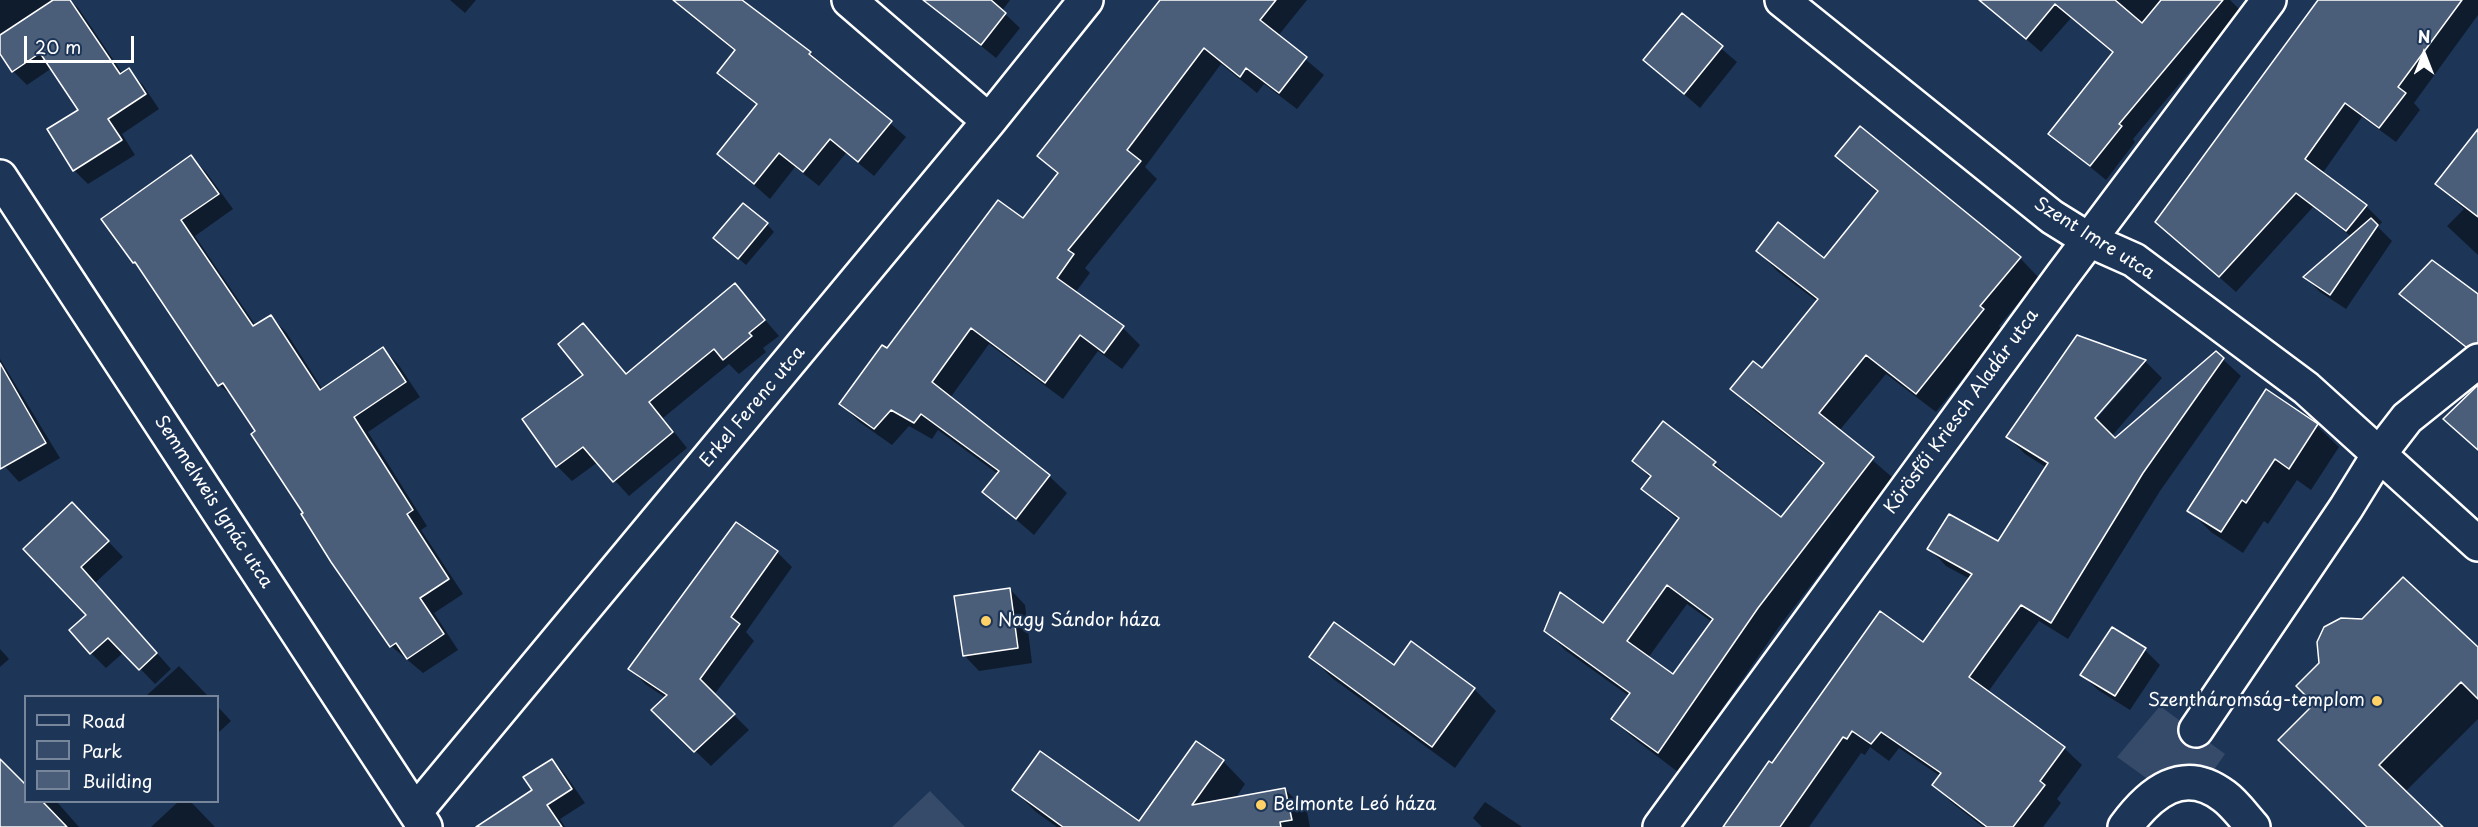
<!DOCTYPE html>
<meta charset="utf-8">
<style>
body{margin:0}
#map{position:relative;width:2478px;height:827px;overflow:hidden;background:#1d3557;font-family:"Playpen Sans",sans-serif}
canvas{display:block}
.legend{position:absolute;left:24px;top:695px;width:195px;height:108px;box-sizing:border-box;background:#1d3557;border:2px solid #77869a;margin:0;padding:8px 10px;list-style:none;font-size:18px;color:#fff}
.legend li{display:flex;align-items:center;gap:12px;height:30px}
.legend b{width:30px;border:2px solid #77869a}
.north{position:absolute;left:2394px;top:24px;width:60px;height:60px;-webkit-text-stroke:4px #1d3557;paint-order:stroke;rotate:0deg;font-size:16px;font-weight:700;line-height:24px;text-align:center;color:#fff}
.north::after{content:'';display:block;margin:auto;width:21px;height:27px;background:#fff;clip-path:polygon(50% 0,100% 100%,50% 72%,0 100%)}
.scale{position:absolute;left:24px;top:36px;width:110px;height:27px;box-sizing:border-box;border:3px solid #fff;border-top:0;padding-left:8px;font-size:18px;line-height:21px;white-space:nowrap;color:#fff;-webkit-text-stroke:4px #1d3557;paint-order:stroke}
</style>
<div id="map">
<canvas width="2478" height="827"></canvas>
<ul class="legend">
<li><b style="height:8px;background:#1d3557"></b>Road</li>
<li><b style="height:16px;background:#364b69"></b>Park</li>
<li><b style="height:16px;background:#4a5d79"></b>Building</li>
</ul>
<div class="north">N</div>
<div class="scale">20 m</div>
</div>
<script>
const context = document.querySelector('canvas').getContext('2d');
context.lineJoin = 'round';
function paint(path, color) { context.fillStyle = color; context.fill(path, 'evenodd'); }
function strokePath(path, color, width, dash) { context.strokeStyle = color; context.lineWidth = width; context.lineCap = dash ? 'butt' : 'round'; context.setLineDash(dash || []); context.stroke(path); }
function write(font, color, halo, rows, align = 'center') {
  context.font = font + ' "Playpen Sans",sans-serif'; context.lineWidth = 4.5; context.setLineDash([]); context.textBaseline = 'middle'; context.strokeStyle = halo; context.fillStyle = color; for (const [text, x, y, turn = 0] of rows) {
    context.save(); context.translate(x, y); context.rotate((+turn || 0) * Math.PI / 180); context.textAlign = isNaN(turn) ? turn : align; if (halo) context.strokeText(text, 0, 0); context.fillText(text, 0, 0); context.restore();
  }
}
paint(new Path2D(`
 M2160,706L2225,754L2211,774L2149,780L2117,757Z
 M930,791L965,827H892Z`), '#364b69');
paint(new Path2D(`
 M0,0H50L52,3L70,0L79,9L123,74L128,70L143,85L159,109L122,134L135,155L88,184L74,170L80,110L52,68L27,85L13,71L0,52Z
 M450,0H476L465,13Z
 M672,0H741L810,53L906,137L874,176L846,153L819,186L795,167L770,199L719,154L758,106L719,73L736,52Z
 M924,0H1010L1002,11L1020,28L996,58Z
 M1162,0H1307L1278,36L1324,75L1297,109L1264,84L1257,93L1221,64L1145,167L1157,179L1085,268L1090,273L1075,293L1123,328L1140,345L1122,369L1098,351L1063,399L989,344L950,398L1049,476L1067,493L1034,535L984,492L998,474L938,430L932,439L909,426L892,445L858,421L841,404L887,350L1024,220L1058,175L1039,156Z
 M2003,0H2230L2241,11L2133,139L2135,142L2106,180L2050,134L2114,54L2071,18L2041,52L1994,11Z
 M2319,0H2478V15L2414,103L2420,110L2396,142L2362,117L2322,174L2366,206L2382,222L2378,227L2392,241L2346,309L2320,292L2305,277L2352,237L2313,207L2236,292L2157,222Z
 M1682,15L1737,62L1700,108L1645,60Z
 M2478,152V255L2447,226L2464,209L2437,184Z
 M1837,156L2020,258L2039,278L1999,326L2002,330L1936,412L1886,374L1839,431L1893,478L1778,628L1678,772L1633,738L1613,719L1629,696L1565,650L1545,630L1603,625L1679,521L1643,489L1651,479L1634,461L1715,463L1735,483L1781,519L1824,465L1752,409L1732,389L1762,370L1818,302L1777,271L1758,251L1825,260L1878,193ZM1687,604L1712,622L1673,676L1648,658Z
 M191,157L206,172L233,209L195,236L256,326L271,317L286,332L323,390L383,349L398,364L420,397L368,432L427,526L421,530L463,594L434,613L458,650L423,673L391,646L236,399L219,385L144,272L134,262Z
 M767,224L774,232L746,265L723,245Z
 M735,285L779,336L763,348L766,352L739,374L729,364L663,418L687,448L629,496L598,462L572,481L557,466L586,376L583,325L627,375Z
 M2401,294L2478,296V351L2474,355Z
 M2077,337L2145,361L2162,378L2111,437L2115,440L2216,353L2241,376L2160,491L2068,639L2039,621L1988,692L2064,748L2082,765L2057,799L2061,803L2043,827H1983L1951,802L1934,785L1940,776L1899,748L1889,761L1870,747L1865,755L1861,753L1809,827H1724L1772,765L1923,644L1970,579L1946,566L1929,548L1998,543L2047,468L2025,454L2008,437ZM2138,367H2142L2091,425L2089,423Z
 M0,359L60,458L19,482L0,461Z
 M2266,391L2317,426L2339,447L2311,490L2297,480L2268,524L2264,521L2243,553L2211,532L2189,510Z
 M87,519L123,557L95,583L171,669L155,684L124,652L106,668L91,653L88,615L25,549Z
 M777,552L792,567L746,632L754,641L714,695L749,730L711,766L653,710L666,698L645,684L630,668Z
 M1010,589L1025,605L1032,663L979,671L964,655Z
 M1412,643L1474,689L1496,711L1455,768L1332,678L1311,657L1394,667Z
 M0,649L9,659L0,667Z
 M2478,649V719L2405,792L2441,827H2368L2281,740Z
 M2145,650L2160,665L2130,710L2098,690L2082,675Z
 M179,666L208,696H146Z
 M218,707L231,721L218,733Z
 M552,760L565,774L585,803L560,819L565,827H480L534,790Z
 M0,761L26,802H57L79,827H8L0,823Z
 M1223,761L1245,784L1235,799L1285,789L1307,812L1310,827H1057L1036,812L1014,790L1139,823Z
 M178,802H191L215,827H151Z
 M1485,802L1522,827H1482L1473,818Z`), '#0007');
const building = new Path2D(`
 M53,0H70L120,74L129,68L146,94L108,119L122,140L73,171L47,129L78,110L40,53L12,72L0,54V35Z
 M673,0H742L811,52L809,54L892,121L858,162L830,139L803,172L779,153L754,184L717,154L757,104L717,73L735,50Z
 M923,0H991L1006,13L981,45Z
 M1160,0H1276L1260,20L1307,57L1279,93L1246,68L1240,77L1204,48L1127,150L1141,161L1068,250L1074,254L1057,278L1124,326L1104,353L1080,335L1045,383L971,328L932,382L1050,475L1016,519L982,492L999,471L921,414L914,423L891,410L874,429L839,404L882,345L887,348L998,200L1023,218L1058,173L1037,156Z
 M1979,0H2115L2142,23L2161,0H2223L2119,124L2122,126L2090,166L2048,134L2113,52L2055,4L2026,39Z
 M2318,0H2462L2398,87L2406,93L2379,128L2345,103L2305,159L2367,205L2346,231L2296,193L2219,277L2155,222Z
 M1682,13L1723,46L1684,94L1643,60Z
 M1860,126L2021,257L1980,306L1984,309L1916,394L1866,355L1819,413L1874,457L1758,608L1658,753L1611,719L1630,693L1544,631L1560,592L1603,623L1679,518L1641,489L1651,476L1632,461L1663,421L1716,462L1713,465L1781,517L1824,463L1730,389L1753,361L1762,368L1818,299L1756,251L1778,222L1824,258L1878,191L1835,156ZM1667,585L1713,619L1673,674L1627,641Z
 M2478,129V217L2435,184Z
 M191,155L219,194L181,220L253,326L271,315L320,390L383,347L406,382L354,417L413,510L407,514L449,579L420,598L444,634L407,659L396,643L390,647L331,562L301,514L303,513L251,434L255,431L223,383L218,386L135,262L133,263L101,219Z
 M743,203L768,223L738,259L713,238Z
 M2371,218L2378,225L2330,295L2303,277Z
 M2432,260L2478,294V343L2466,347L2399,294Z
 M735,283L765,320L749,333L752,336L723,360L714,349L649,402L673,432L613,482L583,447L556,467L522,419L583,375L558,344L583,323L626,374Z
 M2077,335L2146,360L2095,418L2115,438L2216,351L2224,358L2143,473L2051,623L2021,605L1969,677L2065,747L2040,781L2045,785L2013,827H1987L1932,785L1941,773L1881,732L1871,744L1852,731L1847,739L1843,737L1780,827H1723L1769,761L1772,763L1880,611L1923,642L1972,574L1927,549L1949,514L1998,541L2048,463L2006,437Z
 M0,363L46,443L0,469Z
 M2478,385V450L2443,419Z
 M2266,389L2318,424L2289,469L2275,459L2246,503L2242,500L2221,532L2187,511Z
 M72,502L109,541L81,567L157,653L139,670L108,638L90,654L69,630L86,615L23,549Z
 M736,522L778,551L731,617L740,624L700,679L735,714L694,752L651,710L667,695L628,669Z
 M2403,577L2478,647V699L2461,682L2379,765L2443,827H2367L2278,740L2314,704L2296,686L2319,663L2317,642L2324,627L2341,618L2362,619Z
 M1010,588L1018,648L963,656L954,596Z
 M1334,622L1394,665L1411,641L1475,688L1432,747L1309,657Z
 M2112,627L2146,648L2115,696L2080,675Z
 M1196,741L1224,760L1192,805L1285,788L1292,820L1280,822L1281,827H1063L1012,790L1040,751L1139,821Z
 M0,759L26,785V801H42L67,827H0Z
 M552,759L572,789L547,805L562,827H476L532,790L523,777Z`);
paint(building, '#4a5d79');
strokePath(building, '#fff', 1.5);
const minor = new Path2D(`
 M849,0L989,121
 M1782,0L2052,217L2089,240L2134,260L2306,388L2478,544
 M0,177L425,827
 M2196,730L2346,508L2380,453L2407,418L2478,361
 M416,811L989,121L1086,0
 M1660,827L2062,276L2269,0
 M2125,827C2150,793 2183,765 2224,796C2235,804 2244,817 2253,827`);
strokePath(minor, '#fff', 38);
strokePath(minor, '#1d3557', 33);
for (const [x, y, r, color] of [
 [986,621,6,"#ffd166"],
 [2377,701,6,"#ffd166"],
 [1261,805,6,"#ffd166"]
]) { const dot = new Path2D(); dot.arc(x, y, r, 0, 2 * Math.PI); context.fillStyle = color; context.fill(dot); strokePath(dot, '#1d3557', 2); }
write('18px', '#fff', '#1d3557', [
 ["Szent Imre utca",2094,239,32],
 ["Erkel Ferenc utca",753,407,-50],
 ["Körösfői Kriesch Aladár utca",1962,412,-54],
 ["Semmelweis Ignác utca",213,502,57]
]);
write('18px', '#fff', '#1d3557', [
 ["Nagy Sándor háza",998,621],
 ["Szentháromság-templom",2365,701,"right"],
 ["Belmonte Leó háza",1273,805]
], 'left');
</script>
